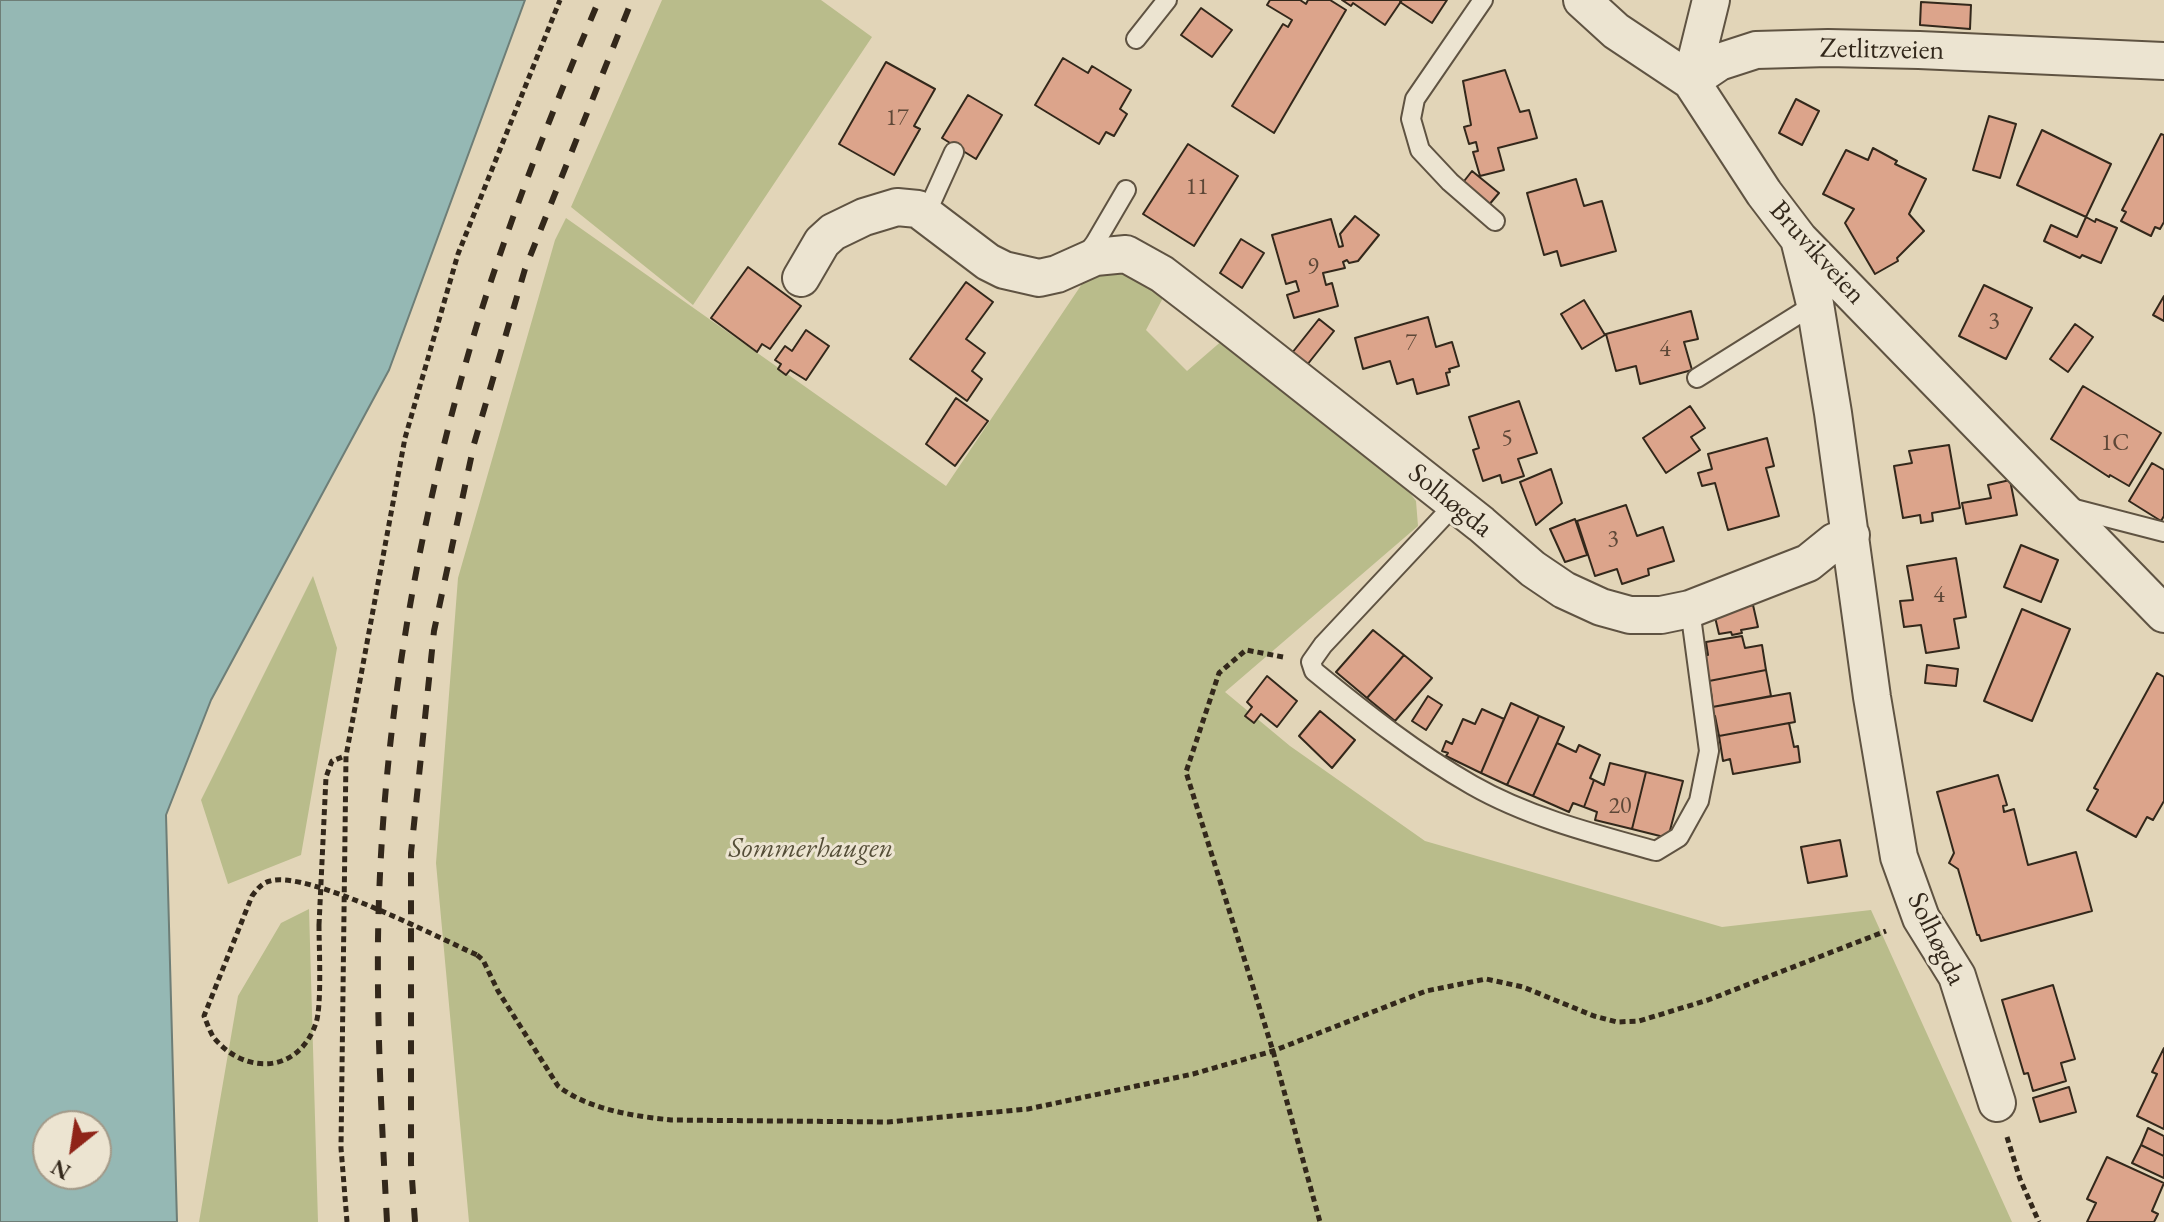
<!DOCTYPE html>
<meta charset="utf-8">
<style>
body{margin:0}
#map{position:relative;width:2164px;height:1222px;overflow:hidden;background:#e2d5b8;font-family:"EB Garamond",serif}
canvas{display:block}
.north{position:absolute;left:32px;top:1110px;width:80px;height:80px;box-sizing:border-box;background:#ece4d1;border:2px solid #a29988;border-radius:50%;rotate:210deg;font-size:22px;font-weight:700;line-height:32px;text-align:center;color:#33281b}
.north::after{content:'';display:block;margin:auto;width:28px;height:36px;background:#8f2418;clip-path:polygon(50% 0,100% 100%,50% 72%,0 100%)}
</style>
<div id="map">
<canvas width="2164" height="1222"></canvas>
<div class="north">N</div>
</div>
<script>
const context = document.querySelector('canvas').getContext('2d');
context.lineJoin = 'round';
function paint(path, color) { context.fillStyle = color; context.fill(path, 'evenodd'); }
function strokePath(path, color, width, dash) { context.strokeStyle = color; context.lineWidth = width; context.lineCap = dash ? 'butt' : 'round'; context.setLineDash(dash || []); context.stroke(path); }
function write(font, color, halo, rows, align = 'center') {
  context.font = font + ' "EB Garamond",serif'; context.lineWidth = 6; context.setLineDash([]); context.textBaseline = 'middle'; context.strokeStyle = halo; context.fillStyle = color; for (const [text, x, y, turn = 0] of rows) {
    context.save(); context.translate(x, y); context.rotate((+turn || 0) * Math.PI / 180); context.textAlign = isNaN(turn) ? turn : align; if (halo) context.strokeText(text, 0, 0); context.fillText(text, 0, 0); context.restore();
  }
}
paint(new Path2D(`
 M662,0H821L872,37L693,305L571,207Z
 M566,218L946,486L1086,278L1114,266L1164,296L1146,330L1187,371L1224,339L1397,476L1416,501L1418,526L1225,692L1290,746L1425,841L1722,927L1871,910L2012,1222H469L436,863L458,578L555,240Z
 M313,576L337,648L301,855L228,884L201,800Z
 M309,909L318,1222H199L238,996L281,923Z`), '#b9bc8b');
const water = new Path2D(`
 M0,0H525L389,370L211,700L166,815L177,1222H0ZM48,1126H96V1174H48Z`);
paint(water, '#95b8b4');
strokePath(water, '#6e7e77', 2);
const building = new Path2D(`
 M1270,0H1300L1306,4L1308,0H1330L1346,10L1274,133L1232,106L1283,24L1288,27L1292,20L1267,5Z
 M1342,0H1402L1385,25L1353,3L1351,6Z
 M1402,0H1401H1447L1432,23L1400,2Z
 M1921,2L1971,5L1970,29L1920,25Z
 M1201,8L1232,30L1212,57L1181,35Z
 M1063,58L1088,73L1092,66L1131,90L1120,109L1127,114L1114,136L1106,132L1099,144L1035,105Z
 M886,62L935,89L914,126L920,129L894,175L839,144Z
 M1505,70L1520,112L1529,110L1537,138L1498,148L1504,170L1480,176L1473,152L1478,151L1476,142L1469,144L1464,127L1471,125L1463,81Z
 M968,95L1002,115L976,159L942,138Z
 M1796,99L1819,111L1802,145L1779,133Z
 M1989,116L2016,124L2000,178L1973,170Z
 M2042,130L2111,164L2086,217L2017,185Z
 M2161,134L2164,135V222L2160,229L2155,227L2151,236L2121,221L2126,212L2122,210Z
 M1188,144L1238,176L1194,246L1143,214Z
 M1873,148L1897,161L1895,164L1926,179L1909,214L1924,231L1897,258L1898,261L1875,274L1845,223L1854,209L1823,194L1846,150L1868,160Z
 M1472,171L1499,193L1488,206L1461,185Z
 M1576,179L1584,206L1602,201L1616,251L1561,266L1557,251L1544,255L1527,193Z
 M1355,216L1379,235L1358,261L1349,263L1347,260L1343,262L1345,268L1323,273L1326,285L1332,283L1338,306L1294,318L1287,295L1299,291L1296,281L1286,284L1272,235L1331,219L1339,247L1343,246L1340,234Z
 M2086,217L2095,222L2096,219L2117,228L2101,263L2082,255L2080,258L2044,241L2051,225L2077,237Z
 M1241,239L1264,253L1242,288L1220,273Z
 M748,267L801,306L770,349L762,344L757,352L711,318Z
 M966,282L993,302L966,339L985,353L972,371L982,379L967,401L910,359Z
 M1984,285L2032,308L2006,359L1959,336Z
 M2164,296V321L2153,315Z
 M1584,300L1605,335L1582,349L1561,314Z
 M1691,311L1698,339L1684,342L1692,370L1640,384L1636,366L1616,371L1606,334Z
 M1428,317L1436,347L1452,342L1459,366L1449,369L1450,372L1446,373L1449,385L1417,394L1413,379L1397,384L1390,361L1363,369L1355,338Z
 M1319,319L1334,331L1307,365L1292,353Z
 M2075,324L2093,337L2068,372L2050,359Z
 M806,330L829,346L806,380L790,370L786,375L778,369L781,364L775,360L785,346L792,351Z
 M2083,386L2161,433L2129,486L2110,475L2109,477L2051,439Z
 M956,398L988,421L955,466L926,444Z
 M1519,401L1537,453L1518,459L1524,476L1502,483L1500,475L1483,481L1473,450L1479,448L1469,417Z
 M1690,406L1705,428L1691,437L1700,450L1666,473L1643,438Z
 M1767,438L1774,466L1766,468L1779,516L1728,530L1715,483L1702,486L1698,473L1712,469L1708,454Z
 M1949,445L1960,508L1932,513L1933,521L1921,523L1920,515L1903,518L1894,466L1912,463L1909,451Z
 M2152,463L2164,470V516L2161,521L2129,501Z
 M1551,469L1562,503L1536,525L1520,482Z
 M2010,480L2017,515L1966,524L1962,503L1991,498L1988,485Z
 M1626,505L1637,536L1663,527L1674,561L1648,569L1649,575L1622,584L1617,569L1595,576L1577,521Z
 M1575,519L1587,555L1565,562L1550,529Z
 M2021,545L2058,560L2041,602L2004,587Z
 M1956,558L1966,617L1954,619L1959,648L1926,653L1921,625L1904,627L1900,601L1913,600L1907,566Z
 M1753,605L1758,627L1741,630L1742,633L1732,635L1731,632L1719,634L1714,613Z
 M2022,609L2070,629L2032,721L1984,701Z
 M1373,630L1404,655L1367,698L1336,672Z
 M1742,636L1745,648L1762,645L1766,670L1709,681L1704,655H1708L1706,642Z
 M1404,655L1432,678L1395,721L1367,698Z
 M1927,665L1958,669L1956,686L1925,683Z
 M1766,670L1771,696L1707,708L1705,700L1712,699L1709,681Z
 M2157,673L2164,677V801L2153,820L2147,817L2136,837L2087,810L2098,790L2094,788Z
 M1267,676L1297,701L1277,727L1261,714L1254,723L1245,716L1252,707L1247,702Z
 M1790,693L1795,722L1719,736L1715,716L1708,717L1707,708Z
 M1428,696L1442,705L1426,730L1412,721Z
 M1511,703L1539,716L1507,785L1481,773Z
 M1482,709L1504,719L1481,773L1446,756L1448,753L1442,751L1446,741L1452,744L1463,719L1475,724Z
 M1320,711L1355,740L1332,768L1299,736Z
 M1539,716L1564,727L1533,796L1507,785Z
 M1789,723L1794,747L1798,746L1800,762L1733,774L1730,759L1723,761L1719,736Z
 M1557,743L1576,752L1579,745L1600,755L1590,778L1594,780L1584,807L1573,803L1569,812L1533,796Z
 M1610,763L1646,772L1632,829L1595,820L1597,812L1584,807L1594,780L1604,785Z
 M1646,772L1683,781L1668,838L1632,829Z
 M1998,775L2007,805L2003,806L2004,812L2014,809L2028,865L2076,852L2092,911L1981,941L1979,935H1977L1958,869L1949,863L1954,853L1937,792Z
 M1840,840L1847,876L1808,883L1801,847Z
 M2053,985L2075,1059L2061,1063L2066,1081L2033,1091L2028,1073L2024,1074L2002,1000Z
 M2164,1048V1129L2137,1116L2157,1074L2152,1072Z
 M2069,1087L2076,1112L2040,1122L2033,1098Z
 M2148,1128L2164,1136V1156L2141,1145Z
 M2141,1145L2164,1156V1178L2132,1163Z
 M2107,1157L2164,1183L2152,1211L2158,1214L2154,1222H2087L2096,1203L2087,1199Z`);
paint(building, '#dca48b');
strokePath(building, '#33281b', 2);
const lane = new Path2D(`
 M1483,0L1415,99L1411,119L1420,150L1450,182L1495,221
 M1136,39L1167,0
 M933,218L930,205L954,152
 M1083,259L1095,243L1126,190
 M1697,378L1815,304
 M1455,504L1323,645L1311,662L1314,671C1364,712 1416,753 1472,785C1528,817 1594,834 1656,851L1679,837L1699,801L1709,751L1690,609
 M2071,508L2164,532`);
const street = new Path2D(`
 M1582,0L1616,31L1691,81L1764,193L1799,239L2164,614
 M1691,81L1719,62L1756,50L1828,48L1919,50L2164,61
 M1691,81L1711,0
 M1799,239L1815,304L1833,413L1872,697L1899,857L1921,918L1957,976L1997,1103
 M801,278L822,242L833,232L864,217L897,207L918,209L988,262L1004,270L1039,278L1057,274L1095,257L1126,254L1162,274L1231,327L1481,524L1533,569L1564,590L1601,607L1630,615H1661L1690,609L1808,563L1834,542L1851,535`);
strokePath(lane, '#5f5342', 22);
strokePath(street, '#5f5342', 40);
strokePath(new Path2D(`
 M1283,657L1246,650L1219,673L1186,772L1273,1051L1320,1222
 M319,925L326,777L332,761L345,756
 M477,955L483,960L498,991L558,1086C589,1110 634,1116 671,1120L888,1122L1028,1109L1193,1074L1273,1051L1426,991L1486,979L1523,987L1594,1016L1617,1022L1639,1021L1708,1000L1886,931
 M2007,1137L2020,1179L2039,1222
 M347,1222L341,1148L346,756L405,438L458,254L560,0`), '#33281b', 5, [6, 4]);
strokePath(lane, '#ece4d1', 18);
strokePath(street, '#ece4d1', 36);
strokePath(new Path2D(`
 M387,1222C382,1127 377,1033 378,939C381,729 418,518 479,318C513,210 555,104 599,0
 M415,1222L411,1164V853L434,631L474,444L525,269L632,0`), '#33281b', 6, [14, 14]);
strokePath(new Path2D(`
 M319,925C319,947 322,1005 316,1023C299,1073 246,1076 214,1038C210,1032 207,1023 204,1016L252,896C257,889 262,883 270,881C307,870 437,937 477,955`), '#33281b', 5, [6, 4]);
write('24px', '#5d4737', null, [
 ["17",897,118],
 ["11",1197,187],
 ["9",1313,267],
 ["3",1994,321],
 ["7",1411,343],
 ["4",1665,349],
 ["5",1507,438],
 ["1C",2115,443],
 ["3",1613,539],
 ["4",1939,595],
 ["20",1620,806]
]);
write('28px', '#33281b', '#ece4d1', [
 ["Zetlitzveien",1882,50,1],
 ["Bruvikveien",1817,253,48],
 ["Solhøgda",1450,501,39],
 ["Solhøgda",1936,939,64]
]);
write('italic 28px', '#544d37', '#ece4d1', [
 ["Sommerhaugen",811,849]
]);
</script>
